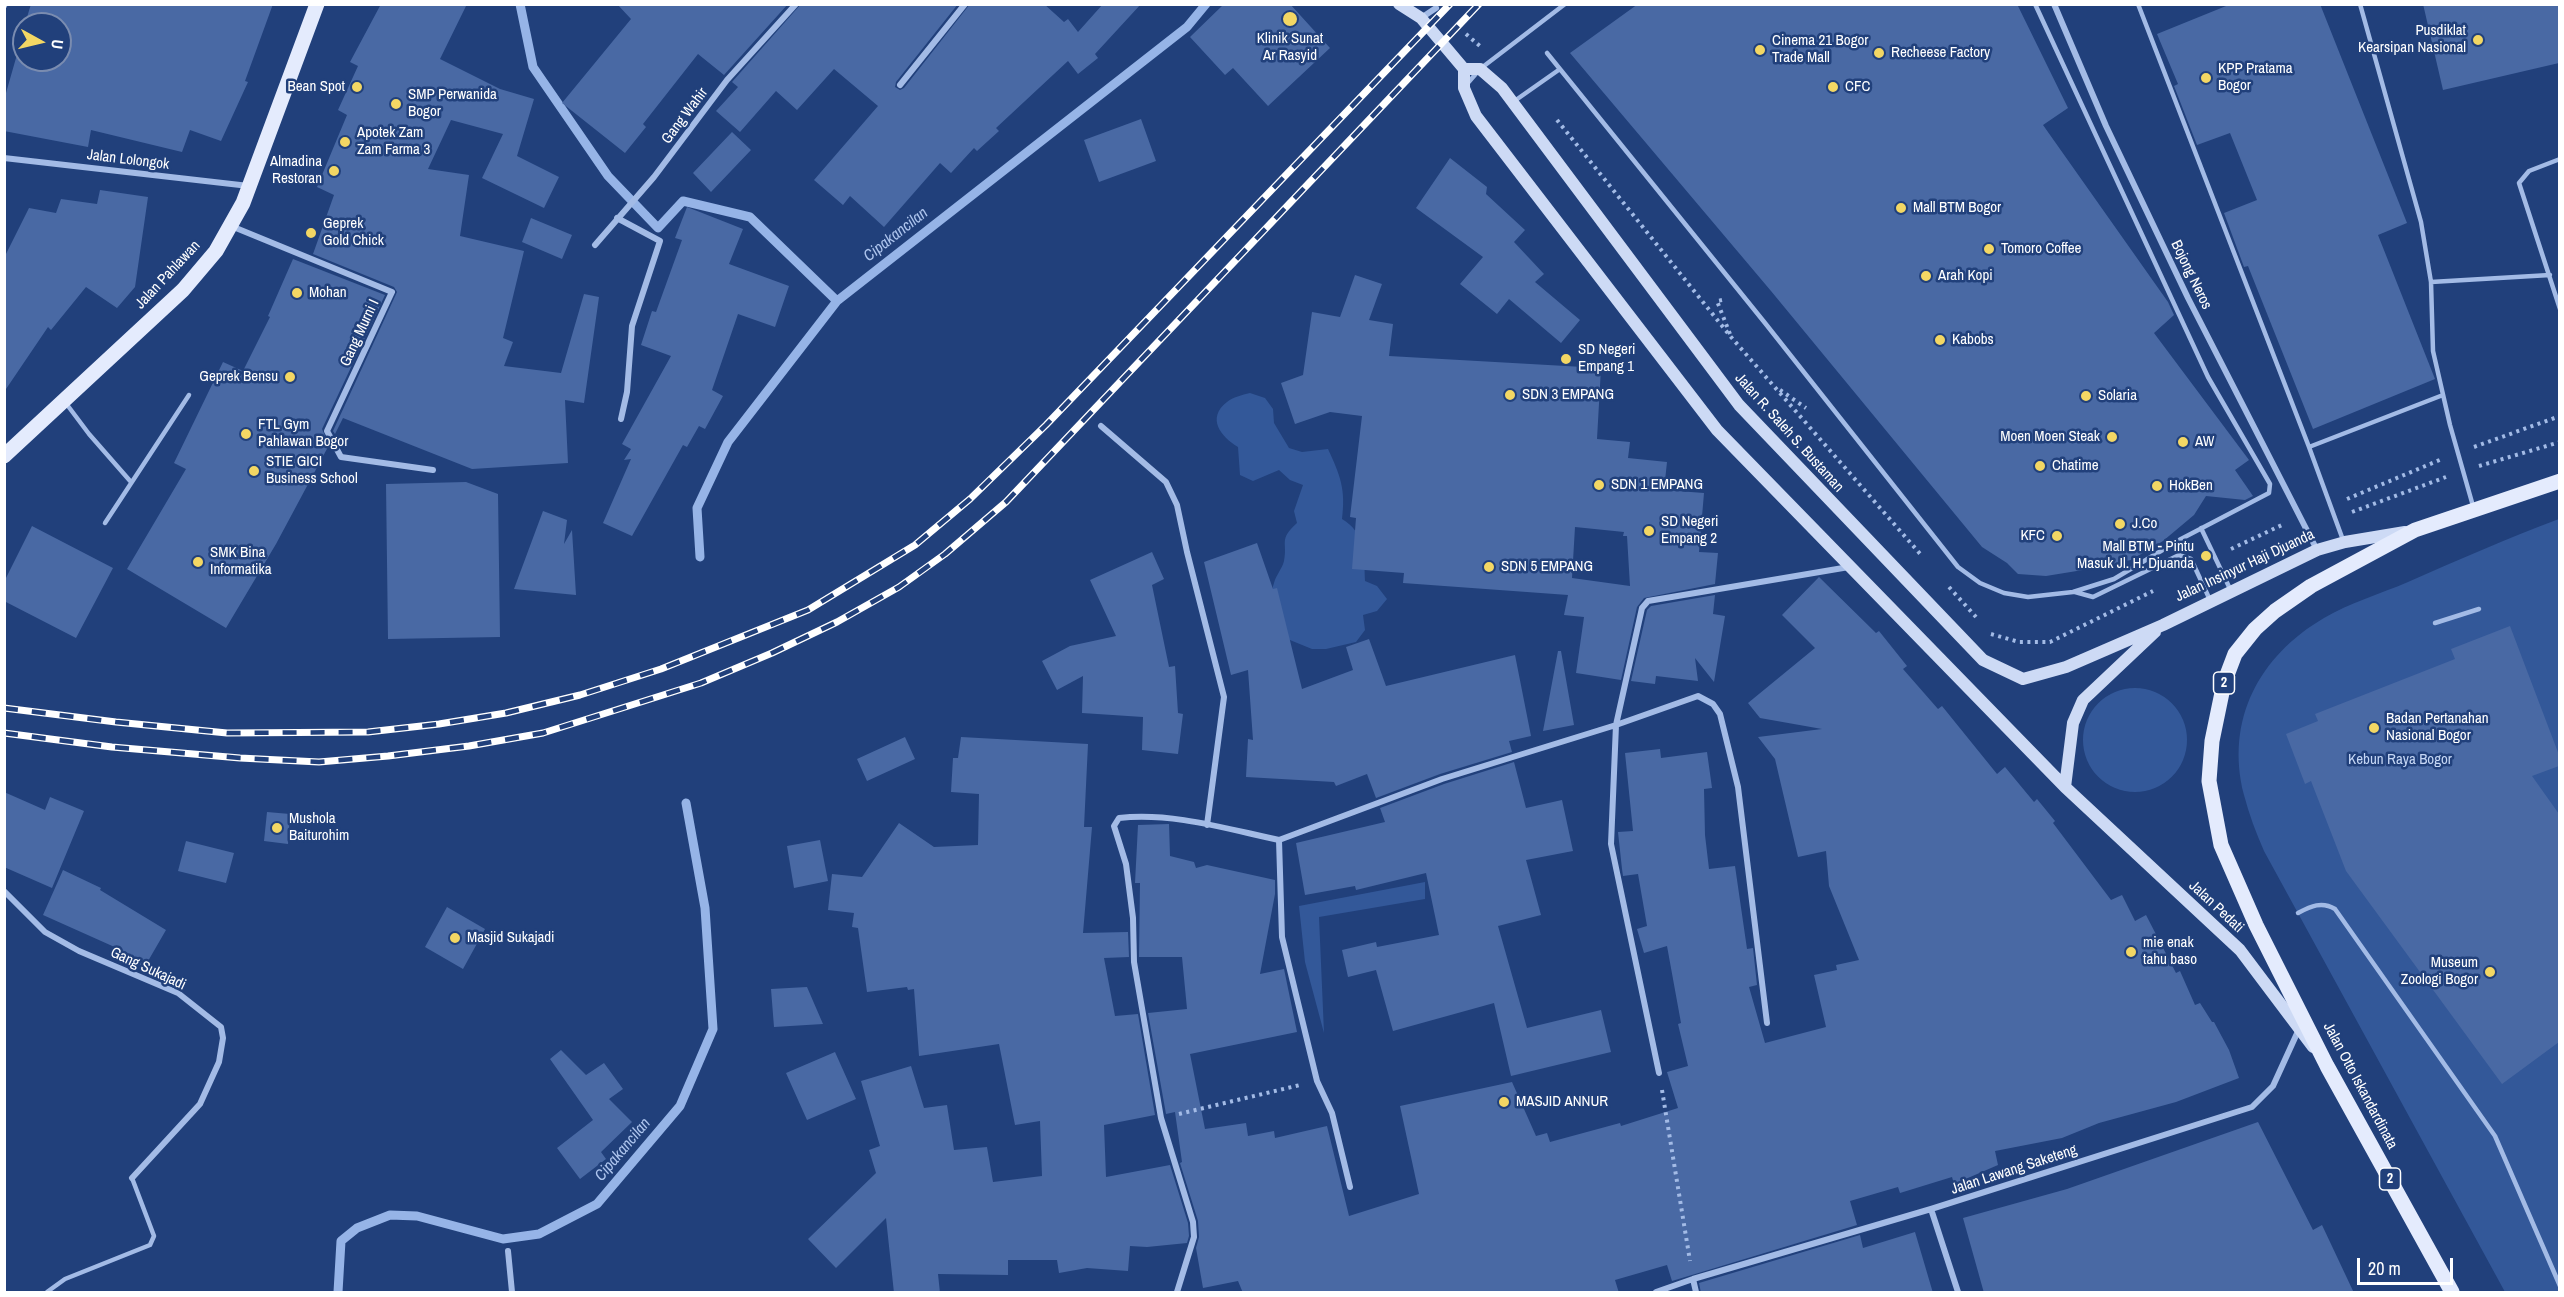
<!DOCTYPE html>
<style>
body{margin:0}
#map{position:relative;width:2564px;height:1297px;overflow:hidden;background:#21407b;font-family:"Archivo Narrow",sans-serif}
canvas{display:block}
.frame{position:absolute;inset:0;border:6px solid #fff;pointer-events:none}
.north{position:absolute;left:12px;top:12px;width:60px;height:60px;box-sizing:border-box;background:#21407b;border:2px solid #7a8cb0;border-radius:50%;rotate:98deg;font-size:16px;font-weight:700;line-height:24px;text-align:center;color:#fff}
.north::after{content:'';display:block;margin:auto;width:21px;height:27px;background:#f3d764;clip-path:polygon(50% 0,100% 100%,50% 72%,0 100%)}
.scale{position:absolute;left:2357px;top:1258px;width:96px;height:27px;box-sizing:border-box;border:3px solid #fff;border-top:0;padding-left:8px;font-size:18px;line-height:21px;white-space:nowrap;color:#fff;-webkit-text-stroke:4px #21407b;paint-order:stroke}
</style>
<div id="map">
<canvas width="2564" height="1297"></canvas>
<div class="frame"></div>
<div class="north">U</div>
<div class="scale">20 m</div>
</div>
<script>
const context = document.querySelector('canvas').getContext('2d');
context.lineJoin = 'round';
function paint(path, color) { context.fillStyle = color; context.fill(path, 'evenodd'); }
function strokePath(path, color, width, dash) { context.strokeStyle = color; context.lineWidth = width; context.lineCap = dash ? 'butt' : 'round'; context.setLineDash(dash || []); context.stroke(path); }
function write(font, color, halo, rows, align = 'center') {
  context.font = font + ' "Archivo Narrow",sans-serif'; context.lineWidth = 5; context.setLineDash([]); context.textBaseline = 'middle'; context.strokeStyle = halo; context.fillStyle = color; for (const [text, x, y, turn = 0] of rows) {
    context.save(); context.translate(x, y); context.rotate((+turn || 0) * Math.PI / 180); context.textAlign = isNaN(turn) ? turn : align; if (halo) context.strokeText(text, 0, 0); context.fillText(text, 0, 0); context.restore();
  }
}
paint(new Path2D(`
 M1250,393L1265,398L1273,409L1274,423L1289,448L1302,452L1328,449C1340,475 1346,489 1342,519C1366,533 1364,557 1365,581L1377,586L1387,599L1377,611L1363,615L1365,630L1356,642L1326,649H1312L1285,638C1280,623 1268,599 1274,583C1276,575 1282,569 1284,561C1288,542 1278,540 1297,523L1294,511L1303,485L1290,480L1279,470L1253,481L1240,475L1238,447C1221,437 1206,418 1227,402C1233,397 1242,395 1250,393Z
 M2559,519V1292H2505L2264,851C2256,833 2249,814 2244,795C2225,720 2259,656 2324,618C2349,603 2380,594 2408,582C2458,560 2508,538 2559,519Z
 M2083 740a52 52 0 1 1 104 0a52 52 0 1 1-104 0Z
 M1425,882V899L1319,917L1324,1033L1305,962L1299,906Z`), '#335899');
strokePath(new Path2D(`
 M520,4L533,67L608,176L658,228L683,201L750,217L837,301
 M700,557L697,508L728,442L837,301L1187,27L1206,4
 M338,1292L341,1241L357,1228L390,1215L417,1216L503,1239L539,1234L597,1204L680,1106L713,1029L705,908L686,803`), '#96b4e7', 9);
paint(new Path2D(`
 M31,4H273L245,81L248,82L221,141L190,130L182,152L91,130L88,147L4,131V100L24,30V60H60V24H25Z
 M381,4H467L440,59L500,89L534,99L517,156L559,177L544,208L482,178L503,134L451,120L428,169L469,175L460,236L524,251L503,338L513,342L504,366L561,373L584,294L599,297L584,403L565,400L568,463L472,469L343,418L335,434L333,431L397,292L394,287L313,254L334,195L317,187L347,115L338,110L358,66L350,62Z
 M617,4H788L724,75L698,54L643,124L646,127L625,153L562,103L631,19Z
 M801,4H958L896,82L895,87L900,90L904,88L970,4H1044L1064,22L1068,19L1078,32L1103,4H1141L1095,54L1098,58L1078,74L1068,61L996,128L999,131L977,151L974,148L951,173L940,163L884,227L850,196L843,205L814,180L878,106L834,69L797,110L776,91L740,132L716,111L738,87L732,82Z
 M1224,4H1290L1330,48L1268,106L1233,68L1225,75L1190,37Z
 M1638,4H2017L2068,108L2043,125L2168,302L2174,315L2154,333L2249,460L2235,470L2253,496L2245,500L2206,496L2194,515L2163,541L2131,560L2083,570L2046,576L2018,574L2007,563L1982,547L1771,291L1570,53Z
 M2231,4H2320L2407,223L2378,235L2435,379L2313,429L2248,266L2244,267L2224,213L2257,200L2230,133L2197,145L2174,86L2178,84L2157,34Z
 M2423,4H2559V63L2443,90Z
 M1141,119L1156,161L1099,182L1084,140Z
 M732,132L751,150L711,192L693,173Z
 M1450,158L1487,187L1486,194L1525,230L1514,242L1544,274L1535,282L1580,320L1561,343L1509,299L1497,314L1460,284L1483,257L1416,208Z
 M100,190L148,197L135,287L117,308L86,287L51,330L48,327L4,392V258L29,208L56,213L61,199L97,204Z
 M687,207L743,229L729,264L789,286L775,327L738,314L712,390L723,396L705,429L699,426L687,447L683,445L632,536L603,523L631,459L624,460L631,449L622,444L671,356L641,345L652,311L656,312L682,240L675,238Z
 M531,218L572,235L562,259L522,242Z
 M293,259L385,295L322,429L329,445L276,544L226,628L127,569L186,469L174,463L223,362L243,371L270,317L268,316Z
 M1355,275L1382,284L1369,320L1393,324L1389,356L1601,368L1597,439L1630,442L1628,458L1667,462L1664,490L1704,493L1699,552L1718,553L1715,584L1644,598L1637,607L1621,680L1576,673L1584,617L1564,615L1568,595L1403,583L1404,573L1352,569L1356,518L1350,517L1362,416L1330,412L1295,424L1281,383L1303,375L1312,312L1340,317ZM1575,527L1624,532L1623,536H1627L1630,586L1572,578Z
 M466,482L498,494L500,637L388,639L386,484Z
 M543,511L567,520L564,544L572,530L576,595L514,589Z
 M32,526L113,568L76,638L4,601V582Z
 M1257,543L1273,589L1277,588L1302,689L1353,670L1346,647L1369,639L1386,686L1515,655L1531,736L1509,741L1512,752L1440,774L1376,798L1367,774L1336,786L1334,782L1246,777L1248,739L1253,740L1248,670L1231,675L1204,562Z
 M1152,552L1164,579L1152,585L1169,667L1175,666L1178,713L1183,714L1178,754L1142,750L1143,717L1082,713L1083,676L1057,690L1042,661L1070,646L1116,636L1090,580Z
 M1819,577L1876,633L1879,631L1907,666L1903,669L1938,709L1942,706L1997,774L2005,767L2034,802L2037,799L2055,821L2053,823L2111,900L2122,895L2135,921L2146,915L2176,973L2180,971L2195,1005L2200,1003L2212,1022H2214L2229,1050L2239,1078L2176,1102L2099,1123L2062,1138L1995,1151L1998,1165L1954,1184L1952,1177L1900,1193L1898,1187L1850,1201L1857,1225L1672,1281L1667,1265L1615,1280L1619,1293H1243L1238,1281L1203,1288L1196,1248L1199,1237L1198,1221L1180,1163L1182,1162L1175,1112L1166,1114L1148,1013L1187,1009L1182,957H1139L1140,883H1135L1138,825L1169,824L1170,856L1194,862L1196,868L1207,865L1275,880V894L1260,974L1284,969L1297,1032L1190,1054L1205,1129L1246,1123L1248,1136L1274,1131L1275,1138L1327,1126L1349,1216L1419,1194L1400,1106L1512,1082L1536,1136L1547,1133L1550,1142L1620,1123L1621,1126L1678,1108L1667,1072L1688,1066L1678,1024L1681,1023L1667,946L1644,953L1637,929L1647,926L1638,874L1623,876L1622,869L1618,832L1633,831L1625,753L1660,749L1661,758L1707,752L1712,788L1704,789L1705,835L1709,869L1735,866L1747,949L1753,948L1757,985L1749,987L1765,1043L1826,1027L1814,975L1837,970L1836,965L1859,960L1829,886L1826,851L1798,857L1775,759L1758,737L1822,729L1760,718L1748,703L1815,648L1782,615Z
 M1715,595L1713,614L1725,616L1714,682L1695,658L1698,681L1656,676L1655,684L1631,681L1647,610L1651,606Z
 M2510,626L2559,755V766L2532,776L2559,814V1042L2502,1084L2346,871L2311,781L2305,784L2286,734L2318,721L2315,714L2455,659L2451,649Z
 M1558,651H1561L1574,725L1543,731Z
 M905,737L915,759L867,781L857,759Z
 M961,737L1088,744L1084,827H1092L1083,933L1128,932L1129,957L1104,958L1115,1016L1138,1014L1155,1115L1104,1125L1106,1177L1170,1165L1188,1223L1189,1236L1187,1243L1147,1247L1130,1246L1128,1271L1087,1268L1059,1273L1057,1260H1008V1275L938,1274L940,1293H894L886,1218L836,1268L808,1239L876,1173L869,1150L880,1146L861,1081L911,1066L924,1108L947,1105L954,1150L987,1147L993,1182L1042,1176L1040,1121L1015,1125L999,1044L919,1056L914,989L908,990L907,987L867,992L858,928L852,927L854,913L828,910L832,874L862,877L899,823L934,847L978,845L979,794L951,792L953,758H958Z
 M1514,762L1526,808L1562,800L1573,851L1526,860L1541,915L1498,926L1527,1028L1601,1010L1611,1052L1511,1076L1494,1003L1393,1031L1376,970L1348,977L1342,950L1376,942L1377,947L1439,935L1426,873L1356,890L1355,886L1305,895L1296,843L1385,822L1380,808L1444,784Z
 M4,792L45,810L50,797L84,811L52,888L4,867Z
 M267,812L290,814L288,844L264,841Z
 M820,840L828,881L794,888L787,846Z
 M186,841L234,853L226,883L178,871Z
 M63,870L101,888L100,890L166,930L144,968L117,952L119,949L43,915Z
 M447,907L485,929L463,969L425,947Z
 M807,987L823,1024L774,1027L771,989Z
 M561,1050L586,1075L604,1063L623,1089L609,1099L632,1122L601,1152L606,1159L580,1179L557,1148L593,1120L550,1059Z
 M835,1052L856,1099L807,1120L786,1073Z
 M2258,1122L2313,1230L2322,1225L2354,1293H1984L1963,1218L2067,1189Z
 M1915,1232L1933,1293H1701L1699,1283L1860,1235L1863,1248Z`), '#4969a4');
strokePath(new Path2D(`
 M1466,34L1481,47
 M1557,120L1731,337L1922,556
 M1722,300L1717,301L1730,334
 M1780,390L1806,408
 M2474,447L2560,416
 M2479,466L2560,442
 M2347,499L2442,459
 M2352,512L2446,477
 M2231,549L2284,524
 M1949,587L1976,617
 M1991,634L2019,642H2050L2153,591
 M1662,1090L1690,1261
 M1179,1114L1300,1085`), '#a3bbe6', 4, [3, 4.5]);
strokePath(new Path2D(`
 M2138,4L2309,447
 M2360,4L2421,222L2431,282L2433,351L2450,425L2473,506
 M1547,53L1765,323L1958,567L1980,583L2004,593L2028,597L2073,592L2114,579L2181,539L2269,493L2270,484L2208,377L2035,4
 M1467,84L1480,69L1565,4
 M1513,102L1560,69
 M2560,159L2529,171L2519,183L2560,309
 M2431,282L2550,275
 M65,402L89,434L131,482
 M105,523L189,395
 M2201,528L2231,591
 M2343,540L2309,447L2443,395
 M2075,592L2093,597L2179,555L2191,559L2210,600
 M2435,623L2479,609
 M2298,913C2311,906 2322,901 2335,909L2495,1136L2560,1286
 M47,1292L65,1279L150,1245L154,1236L132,1178`), '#a3bbe6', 4.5);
strokePath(new Path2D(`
 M2054,4L2106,126L2188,298L2317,550
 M4,6L5,4
 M1421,18L1436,8
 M900,85L965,4
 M4,158L249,186
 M617,218L660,241L632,326L627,392L621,419
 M231,226L392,292L327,431L341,457L433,470
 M595,245L654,177L727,80L796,4
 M1101,426L1166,482L1177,505L1187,552L1224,697L1207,825
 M4,891L45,932L79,951L178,993L221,1027L223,1038L219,1062L200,1104L132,1178
 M1659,1073L1611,844L1616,725L1642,608L1648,601L1849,567
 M1350,1187L1332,1113L1317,1081L1282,937L1279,840L1442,779L1616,725L1698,696L1713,704L1720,714L1738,787L1767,1023
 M1931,1209L1958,1292
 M508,1251L512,1292
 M1693,1279L1696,1292
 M1177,1292L1194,1237L1193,1222L1161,1118L1134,962L1133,918L1126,864L1114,826L1119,818C1172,812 1227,829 1279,840
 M1656,1292L1693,1279L1931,1209L2252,1107L2273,1086L2299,1029`), '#a3bbe6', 6);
strokePath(new Path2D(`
 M1399,4L1421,18L1464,69V88L1476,116L1717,430L2065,787L2240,950L2313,1047
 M1464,69H1480L1502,88L1739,405L1983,660L2023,679L2066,667L2163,625L2317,550L2345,542L2405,532
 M2065,787L2073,723L2083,700L2155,632`), '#cddaf5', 12);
strokePath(new Path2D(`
 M4,456L183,290L216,251L243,203L317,4
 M2452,1292L2327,1066L2256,925L2221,845L2209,781L2212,741L2224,683L2235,654L2255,629L2275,611L2311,586L2415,530L2560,481`), '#e4ebfd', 15);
const rail = new Path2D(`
 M4,708L116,722L227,733L368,732L439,724L506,713L580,695L661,669L808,610L915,545L970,499L1046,425L1450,4
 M4,733L112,747L240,758L319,762L388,756L469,746L543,733L701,683L772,653L837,622L899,587L945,554L1006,502L1479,4`);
strokePath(rail, '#fff', 7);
strokePath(rail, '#21407b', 4.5, [14]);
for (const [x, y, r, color] of [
 [1290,19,8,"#f3d764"],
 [2478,40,6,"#f3d764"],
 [1760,50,6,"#f3d764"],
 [1879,53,6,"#f3d764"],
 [2206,78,6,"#f3d764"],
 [357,87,6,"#f3d764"],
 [1833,87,6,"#f3d764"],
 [396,104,6,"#f3d764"],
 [345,142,6,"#f3d764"],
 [334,171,6,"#f3d764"],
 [1901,208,6,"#f3d764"],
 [311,233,6,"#f3d764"],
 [1989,249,6,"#f3d764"],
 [1926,276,6,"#f3d764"],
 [297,293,6,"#f3d764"],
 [1940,340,6,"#f3d764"],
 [1566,359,6,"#f3d764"],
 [290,377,6,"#f3d764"],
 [1510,395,6,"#f3d764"],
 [2086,396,6,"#f3d764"],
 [246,434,6,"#f3d764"],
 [2112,437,6,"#f3d764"],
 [2183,442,6,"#f3d764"],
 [2040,466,6,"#f3d764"],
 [254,471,6,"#f3d764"],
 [1599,485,6,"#f3d764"],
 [2157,486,6,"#f3d764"],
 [2120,524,6,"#f3d764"],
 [1649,531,6,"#f3d764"],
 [2057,536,6,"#f3d764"],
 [2206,556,6,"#f3d764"],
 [198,562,6,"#f3d764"],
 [1489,567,6,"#f3d764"],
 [2374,728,6,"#f3d764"],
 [277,828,6,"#f3d764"],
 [455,938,6,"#f3d764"],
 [2131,952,6,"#f3d764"],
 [2490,972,6,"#f3d764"],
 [1504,1102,6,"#f3d764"]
]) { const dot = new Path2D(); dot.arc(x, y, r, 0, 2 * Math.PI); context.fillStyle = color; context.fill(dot); strokePath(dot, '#21407b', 2); }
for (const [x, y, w] of [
 [2224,683,21],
 [2390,1179,21]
]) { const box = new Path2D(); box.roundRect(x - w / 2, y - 11, w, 22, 4.5); context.fillStyle = '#21407b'; context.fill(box); strokePath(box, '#fff', 1.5); }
write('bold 14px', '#fff', null, [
 ["2",2224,683],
 ["2",2390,1179]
]);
write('15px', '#fff', '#21407b', [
 ["Pusdiklat",2466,31,"right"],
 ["Kearsipan Nasional",2466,48,"right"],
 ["Klinik Sunat",1290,39,"center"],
 ["Ar Rasyid",1290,56,"center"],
 ["Cinema 21 Bogor",1772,41],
 ["Trade Mall",1772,58],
 ["Recheese Factory",1891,53],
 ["KPP Pratama",2218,69],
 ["Bogor",2218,86],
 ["Bean Spot",345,87,"right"],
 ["CFC",1845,87],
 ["SMP Perwanida",408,95],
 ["Bogor",408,112],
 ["Apotek Zam",357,133],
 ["Zam Farma 3",357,150],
 ["Almadina",322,162,"right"],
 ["Restoran",322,179,"right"],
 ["Mall BTM Bogor",1913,208],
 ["Geprek",323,224],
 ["Gold Chick",323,241],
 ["Tomoro Coffee",2001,249],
 ["Arah Kopi",1938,276],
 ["Mohan",309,293],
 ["Kabobs",1952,340],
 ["SD Negeri",1578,350],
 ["Empang 1",1578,367],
 ["Geprek Bensu",278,377,"right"],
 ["SDN 3 EMPANG",1522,395],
 ["Solaria",2098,396],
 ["FTL Gym",258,425],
 ["Pahlawan Bogor",258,442],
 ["Moen Moen Steak",2100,437,"right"],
 ["AW",2195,442],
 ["STIE GICI",266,462],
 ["Business School",266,479],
 ["Chatime",2052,466],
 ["SDN 1 EMPANG",1611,485],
 ["HokBen",2169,486],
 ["SD Negeri",1661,522],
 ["Empang 2",1661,539],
 ["J.Co",2132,524],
 ["KFC",2045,536,"right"],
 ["Mall BTM - Pintu",2194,547,"right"],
 ["Masuk Jl. H. Djuanda",2194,564,"right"],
 ["SMK Bina",210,553],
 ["Informatika",210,570],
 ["SDN 5 EMPANG",1501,567],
 ["Badan Pertanahan",2386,719],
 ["Nasional Bogor",2386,736],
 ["Mushola",289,819],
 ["Baiturohim",289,836],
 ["Masjid Sukajadi",467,938],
 ["mie enak",2143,943],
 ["tahu baso",2143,960],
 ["Museum",2478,963,"right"],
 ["Zoologi Bogor",2478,980,"right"],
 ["MASJID ANNUR",1516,1102]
], 'left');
write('15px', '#fff', '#21407b', [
 ["Gang Wahir",685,116,-53],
 ["Jalan Lolongok",128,160,7],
 ["Jalan Pahlawan",168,275,-47],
 ["Bojong Neros",2191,275,64],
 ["Gang Murni I",360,333,-65],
 ["Jalan R. Saleh S. Bustaman",1789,433,48],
 ["Jalan Insinyur Haji Djuanda",2245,566,-25],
 ["Jalan Pedati",2216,907,43],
 ["Gang Sukajadi",148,969,25],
 ["Jalan Otto Iskandardinata",2360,1086,62],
 ["Jalan Lawang Saketeng",2014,1170,-18]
]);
write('15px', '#c6d7f5', '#21407b', [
 ["Kebun Raya Bogor",2400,760]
]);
write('italic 16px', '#aec5ee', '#21407b', [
 ["Cipakancilan",896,235,-38],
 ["Cipakancilan",623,1150,-50]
]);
</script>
